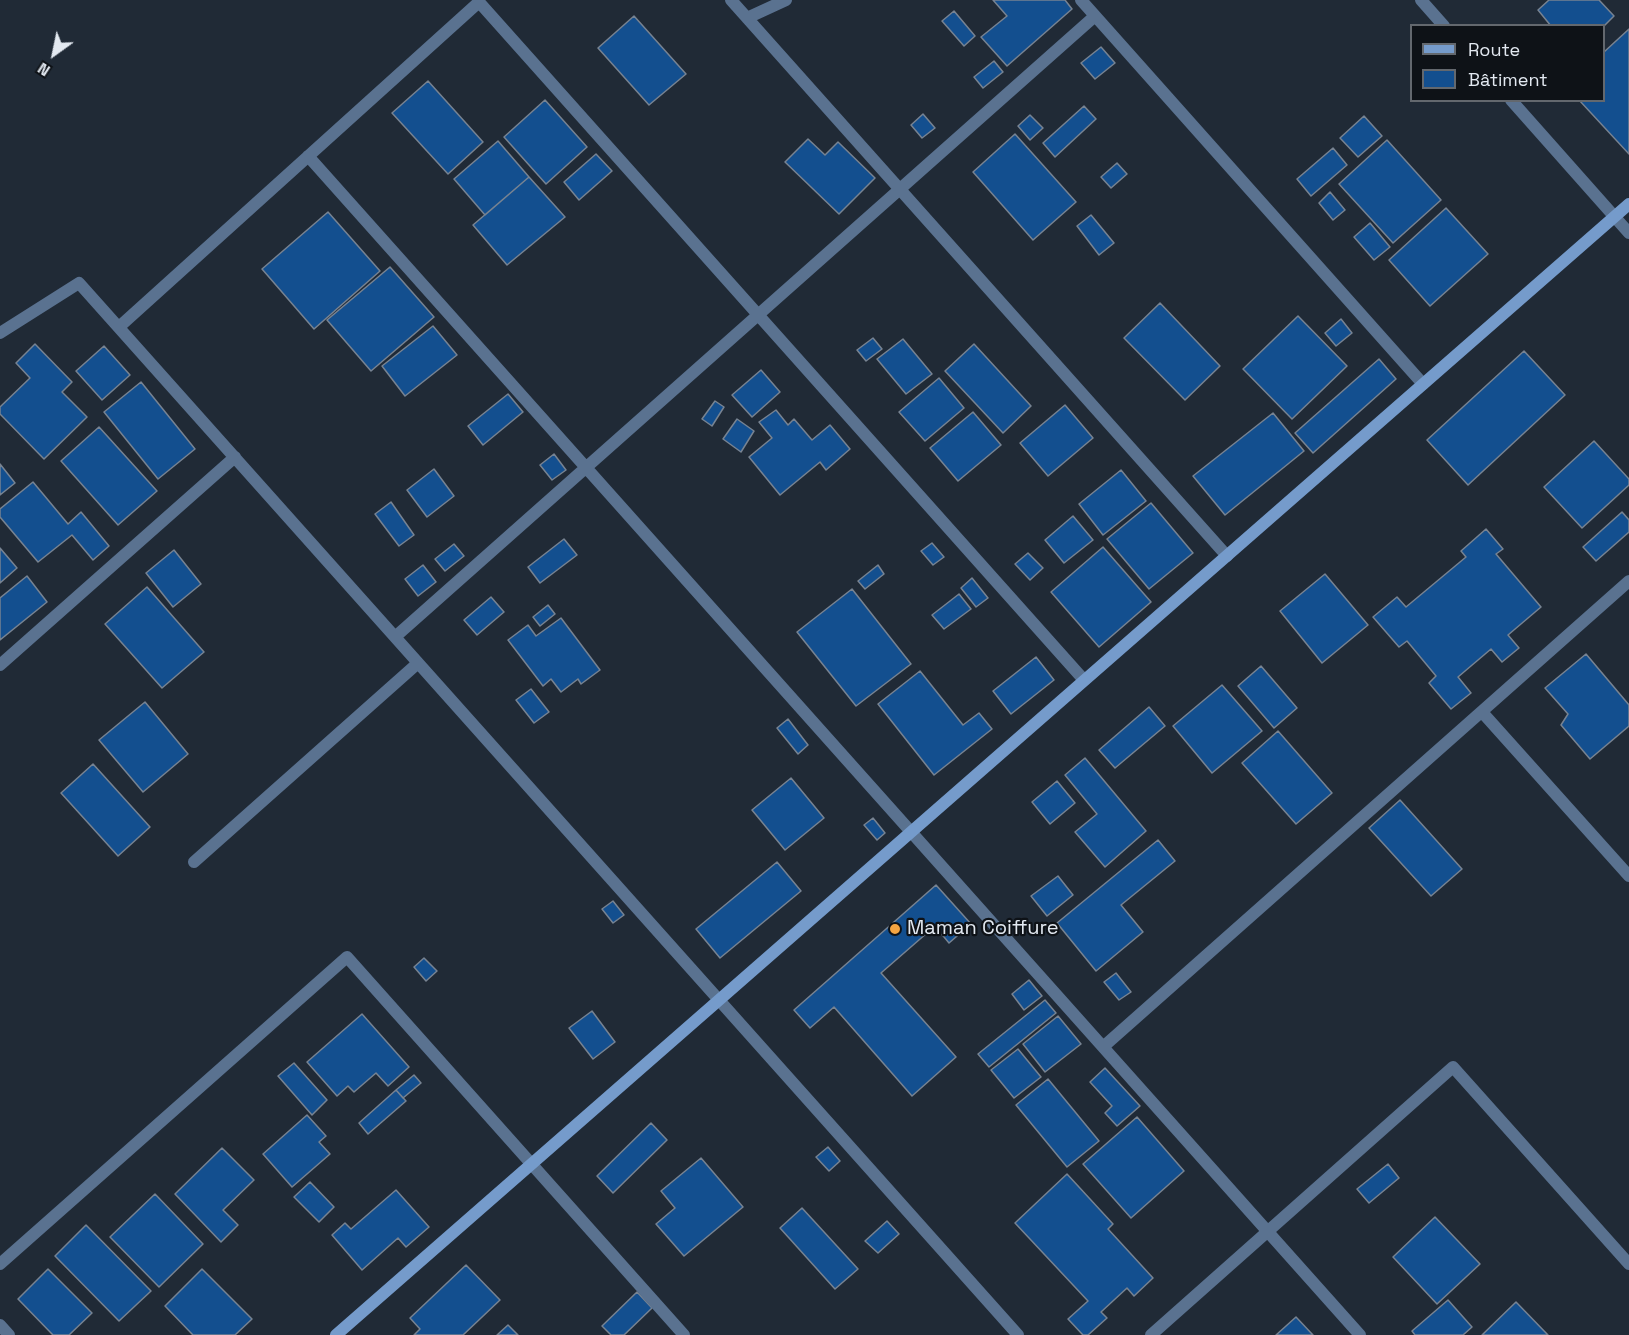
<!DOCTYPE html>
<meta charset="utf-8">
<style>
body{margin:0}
#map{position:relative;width:1629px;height:1335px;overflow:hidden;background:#202a36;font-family:"Space Grotesk",sans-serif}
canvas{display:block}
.legend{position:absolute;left:1410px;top:24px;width:195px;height:78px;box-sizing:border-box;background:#0e1217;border:2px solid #63686e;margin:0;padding:8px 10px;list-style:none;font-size:18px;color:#e3e9f1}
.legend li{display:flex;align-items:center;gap:12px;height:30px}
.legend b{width:30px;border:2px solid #63686e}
.north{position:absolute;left:24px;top:24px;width:60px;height:60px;-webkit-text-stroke:4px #0e1217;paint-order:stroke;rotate:213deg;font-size:16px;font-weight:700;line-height:24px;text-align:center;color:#e3e9f1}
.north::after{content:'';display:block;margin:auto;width:21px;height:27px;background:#e3e9f1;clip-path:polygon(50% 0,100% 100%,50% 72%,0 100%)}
</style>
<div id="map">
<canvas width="1629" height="1335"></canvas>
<ul class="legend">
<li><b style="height:8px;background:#759bcb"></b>Route</li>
<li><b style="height:16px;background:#134f8f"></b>Bâtiment</li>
</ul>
<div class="north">N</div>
</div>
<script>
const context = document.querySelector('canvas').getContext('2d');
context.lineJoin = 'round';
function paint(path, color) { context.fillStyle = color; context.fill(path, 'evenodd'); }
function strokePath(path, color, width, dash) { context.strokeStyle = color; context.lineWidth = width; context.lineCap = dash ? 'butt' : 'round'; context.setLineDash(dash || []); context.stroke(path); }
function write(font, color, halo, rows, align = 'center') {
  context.font = font + ' "Space Grotesk",sans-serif'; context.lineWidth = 4.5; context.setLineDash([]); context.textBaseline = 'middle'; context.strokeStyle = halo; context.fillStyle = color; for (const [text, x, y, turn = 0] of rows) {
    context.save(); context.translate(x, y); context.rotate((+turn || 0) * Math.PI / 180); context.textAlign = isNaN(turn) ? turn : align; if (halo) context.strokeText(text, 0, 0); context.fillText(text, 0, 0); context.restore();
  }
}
const building = new Path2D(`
 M993,0H1065L1072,9L1007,66L981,37L1007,16Z
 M1549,0H1599L1614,16L1604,26H1551L1538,10Z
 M954,11L975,36L964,46L942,21Z
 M634,16L686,74L649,105L598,48Z
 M1629,29V154L1579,100H1604V52Z
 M1101,47L1115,63L1095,79L1081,63Z
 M994,61L1003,72L983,88L974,77Z
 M428,81L483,142L448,174L392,113Z
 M545,100L587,147L546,184L504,137Z
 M1084,106L1096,119L1055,157L1043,143Z
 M923,114L935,128L922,138L911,125Z
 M1030,115L1043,128L1030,140L1018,126Z
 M1364,116L1382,136L1358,157L1340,138Z
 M1015,134L1076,202L1033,240L973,172Z
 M808,139L825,155L838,142L875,178L839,214L785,162Z
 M1387,140L1441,200L1393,243L1339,184Z
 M498,141L529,177L485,215L454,179Z
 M1333,148L1347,165L1311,196L1297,179Z
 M596,154L612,171L579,200L564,182Z
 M1117,163L1127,174L1111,188L1101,177Z
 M529,177L565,217L507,265L473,225Z
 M1330,192L1345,210L1333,220L1319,203Z
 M1446,208L1488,254L1430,306L1389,260Z
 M328,212L380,271L314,329L262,269Z
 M1091,215L1114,243L1099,255L1077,226Z
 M1370,223L1390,247L1374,260L1354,237Z
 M390,267L434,317L371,371L327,320Z
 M1160,303L1220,366L1185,400L1124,338Z
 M1298,316L1347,366L1292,419L1243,369Z
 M1341,319L1352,333L1336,346L1325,333Z
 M433,326L457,355L405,396L382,366Z
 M873,338L882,349L866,361L857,350Z
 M903,339L932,374L906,394L877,359Z
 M35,344L72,382L62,392L87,417L44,459L0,414V407L30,378L16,363Z
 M974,344L1031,406L1003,433L945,371Z
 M104,346L130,375L102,400L76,371Z
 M1524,351L1565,395L1468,485L1427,440Z
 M1379,359L1396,379L1313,453L1295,433Z
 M761,370L780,392L752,417L732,395Z
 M939,378L964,408L925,441L899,412Z
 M141,382L195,449L158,479L104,412Z
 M508,394L523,412L483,445L468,426Z
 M715,401L724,407L712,426L702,419Z
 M1065,405L1093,438L1048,476L1020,443Z
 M776,410L788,425L794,419L812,440L830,425L850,449L826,470L820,462L780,495L749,457L772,438L759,422Z
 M973,412L1001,445L958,481L930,448Z
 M1273,413L1304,451L1225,515L1193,476Z
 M737,419L754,431L741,452L723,439Z
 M99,427L157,491L118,525L61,461Z
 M1594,441L1629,479V485L1582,528L1544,487Z
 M554,454L566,470L552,480L540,465Z
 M0,464L15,483L0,495Z
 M434,469L454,496L427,517L407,490Z
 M1121,470L1146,501L1103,535L1079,504Z
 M33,482L68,524L81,512L109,546L93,560L72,535L38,562L0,517V509Z
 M391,502L414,535L399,546L375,514Z
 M1151,503L1193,553L1149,589L1107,539Z
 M1622,512L1629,520V532L1596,561L1583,547Z
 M1073,516L1093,540L1064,563L1045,540Z
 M1486,529L1503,549L1496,554L1541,607L1508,635L1519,648L1502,662L1491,649L1458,677L1471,693L1451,709L1429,683L1436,676L1407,641L1399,647L1373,617L1397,597L1406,607L1466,557L1461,551Z
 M564,539L577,555L540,583L528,567Z
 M932,543L944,557L933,565L921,551Z
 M454,544L464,556L445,571L435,559Z
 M1103,547L1151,602L1099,647L1051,592Z
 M0,548L17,568L0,583Z
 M174,550L201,584L173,607L146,573Z
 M1028,553L1043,568L1030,580L1015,564Z
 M423,565L436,582L418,596L405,579Z
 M878,565L884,574L865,589L858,581Z
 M1325,574L1368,625L1322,663L1280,611Z
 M27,576L47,602L0,640V598Z
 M972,578L988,598L976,607L961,588Z
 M147,587L204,652L162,688L105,624Z
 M852,589L911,664L856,706L797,632Z
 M959,594L971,609L944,629L932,615Z
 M491,597L504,612L477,635L464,620Z
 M548,605L555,614L540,626L533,617Z
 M561,618L600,670L581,684L578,679L561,692L551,679L543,686L508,640L528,625L536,636Z
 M1586,654L1629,705V726L1590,759L1561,725L1568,714L1545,688Z
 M1036,657L1054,680L1011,714L993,691Z
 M1261,666L1297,708L1274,728L1238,686Z
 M920,671L963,725L979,713L992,729L934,775L878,704Z
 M1222,685L1262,731L1212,773L1173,726Z
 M531,689L549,712L534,723L516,700Z
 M145,702L188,754L143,792L99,740Z
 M1149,707L1165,726L1115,768L1099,750Z
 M788,719L808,745L798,754L777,728Z
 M1278,731L1332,793L1296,824L1242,763Z
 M1085,758L1146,831L1105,867L1075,832L1097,814L1065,775Z
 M93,764L150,827L118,856L61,793Z
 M791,778L824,818L785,850L752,810Z
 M1057,781L1075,803L1050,824L1032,802Z
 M1400,800L1462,869L1431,896L1369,828Z
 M873,818L885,833L877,840L864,825Z
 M1158,840L1175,861L1121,905L1143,932L1096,971L1057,923Z
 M777,862L801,891L720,958L696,929Z
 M1058,876L1073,895L1047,916L1031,896Z
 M936,885L971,924L949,943L935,926L881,973L956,1057L912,1096L834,1007L810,1028L794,1010Z
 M613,901L624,915L613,923L602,909Z
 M424,958L437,971L426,981L414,967Z
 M1116,973L1131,992L1119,1000L1104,982Z
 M1029,980L1042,996L1024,1010L1012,994Z
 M1045,1000L1056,1013L989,1067L978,1054Z
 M592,1011L615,1042L593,1059L569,1028Z
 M362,1014L409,1067L388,1086L376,1073L354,1092L348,1086L337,1096L307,1062Z
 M1058,1016L1081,1044L1045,1072L1023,1044Z
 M1018,1049L1041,1077L1014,1098L991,1070Z
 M294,1063L327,1100L312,1115L278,1076Z
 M1105,1068L1140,1106L1117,1126L1105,1113L1112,1106L1090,1082Z
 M414,1075L421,1083L403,1098L396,1090Z
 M1048,1079L1099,1141L1067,1167L1016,1105Z
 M396,1090L406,1101L368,1134L359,1123Z
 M307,1115L326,1136L319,1142L330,1154L292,1187L263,1154Z
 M1137,1117L1184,1171L1131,1218L1083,1164Z
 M651,1123L667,1140L613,1193L597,1176Z
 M828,1147L840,1161L829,1171L816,1157Z
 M222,1148L254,1180L223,1210L238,1225L221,1242L175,1194Z
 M701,1158L743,1207L684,1256L656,1224L675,1208L661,1191Z
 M1388,1164L1399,1178L1369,1203L1357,1189Z
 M1067,1174L1113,1224L1108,1229L1153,1278L1134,1296L1127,1288L1101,1312L1107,1318L1088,1335H1083L1068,1319L1088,1301L1015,1223Z
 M310,1182L334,1207L319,1222L294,1197Z
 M396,1190L429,1227L406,1247L398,1238L362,1270L332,1235L345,1223L351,1229Z
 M155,1194L203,1244L159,1287L110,1237Z
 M802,1208L858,1269L835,1289L780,1228Z
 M1435,1217L1480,1264L1437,1304L1393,1257Z
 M887,1221L899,1234L878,1253L865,1241Z
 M86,1225L151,1291L119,1321L55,1256Z
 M466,1265L500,1300L463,1335H414L420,1329L410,1318Z
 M48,1269L92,1313L69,1335H53L18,1299Z
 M202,1269L252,1319L235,1335H193L165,1306Z
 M637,1292L652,1308L624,1335H611L602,1326Z
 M1448,1300L1472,1327L1463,1335H1415L1412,1331Z
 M1516,1302L1548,1335H1482Z
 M1296,1317L1313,1335H1276Z
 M508,1325L518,1335H497Z`);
paint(building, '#134f8f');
strokePath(building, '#778392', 1.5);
strokePath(new Path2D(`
 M731,0L1227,556
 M1081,0L1423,384
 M1421,0L1444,26
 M747,18L786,0
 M1511,100L1629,233
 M308,156L1360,1335
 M119,327L479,2L1084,680
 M0,333L79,283L1018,1335
 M395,637L1095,16
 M0,665L235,457
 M1482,712L1629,876
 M194,862L418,663
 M1103,1047L1629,581
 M0,1264L347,957L684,1335
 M0,1325L9,1335
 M1151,1335L1453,1067L1629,1264`), '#5a7290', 12);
strokePath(new Path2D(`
 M336,1335L1629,204`), '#759bcb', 12);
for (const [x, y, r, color] of [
 [895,929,6,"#f3a442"]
]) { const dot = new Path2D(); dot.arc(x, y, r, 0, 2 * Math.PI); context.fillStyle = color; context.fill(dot); strokePath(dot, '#0e1217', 2); }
write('20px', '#e3e9f1', '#0e1217', [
 ["Maman Coiffure",907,929]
], 'left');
</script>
